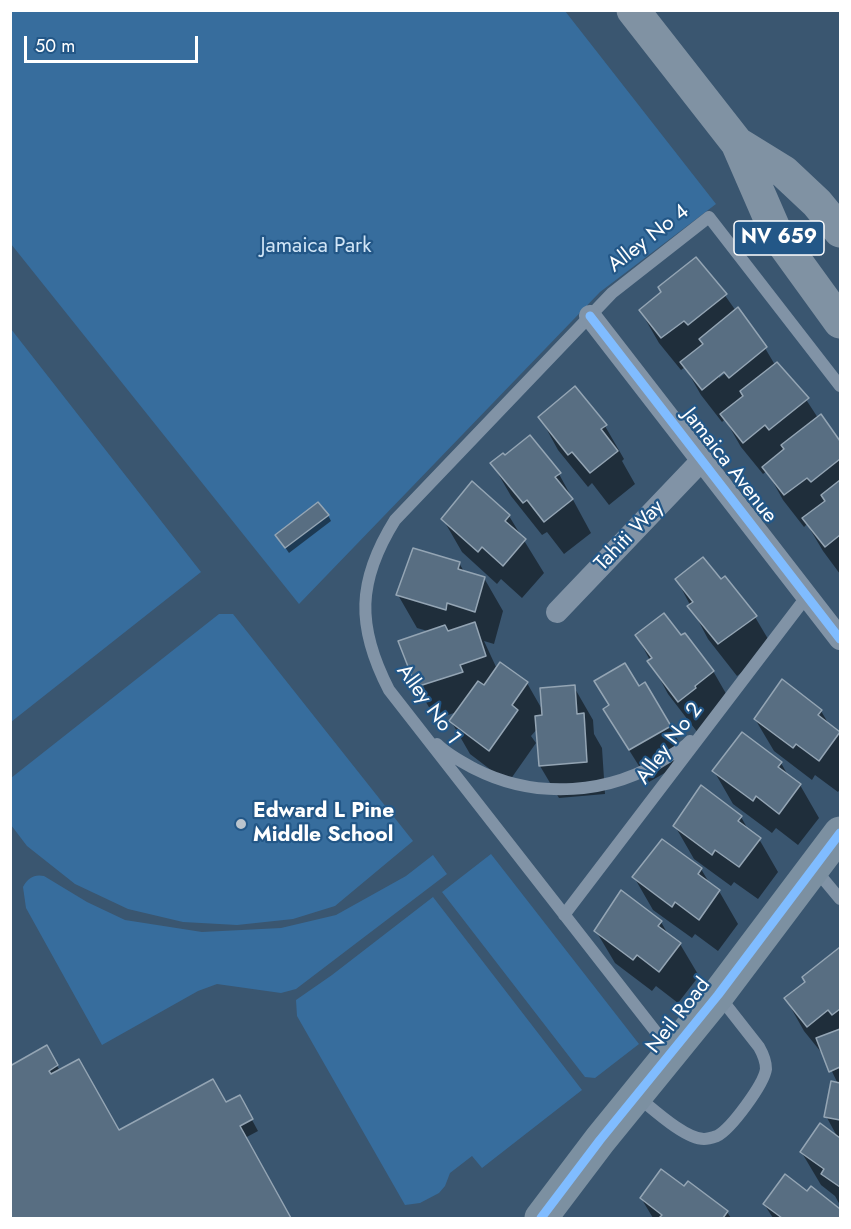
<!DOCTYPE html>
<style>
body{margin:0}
#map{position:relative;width:851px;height:1229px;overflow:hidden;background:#3a5670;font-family:Jost,sans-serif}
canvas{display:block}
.frame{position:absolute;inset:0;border:12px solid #fff;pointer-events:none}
.scale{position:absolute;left:24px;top:36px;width:174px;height:27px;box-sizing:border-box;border:3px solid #fff;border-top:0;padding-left:8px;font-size:18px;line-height:21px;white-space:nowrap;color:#fff;-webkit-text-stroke:4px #235787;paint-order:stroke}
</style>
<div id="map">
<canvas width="851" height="1229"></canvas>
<div class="frame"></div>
<div class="scale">50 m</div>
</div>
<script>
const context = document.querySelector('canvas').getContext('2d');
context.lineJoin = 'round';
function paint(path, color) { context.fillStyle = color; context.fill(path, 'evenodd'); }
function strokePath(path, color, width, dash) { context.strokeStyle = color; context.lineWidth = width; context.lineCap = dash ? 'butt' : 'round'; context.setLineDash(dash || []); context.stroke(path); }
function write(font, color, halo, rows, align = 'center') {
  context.font = font + ' Jost,sans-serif'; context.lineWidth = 4.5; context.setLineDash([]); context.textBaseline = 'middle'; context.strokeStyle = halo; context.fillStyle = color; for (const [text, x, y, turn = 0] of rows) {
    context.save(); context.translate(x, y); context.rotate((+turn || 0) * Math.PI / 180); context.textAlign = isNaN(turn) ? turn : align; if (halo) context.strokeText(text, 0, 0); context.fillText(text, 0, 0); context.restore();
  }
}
paint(new Path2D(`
 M10,11H565L716,204L600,292L299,604L11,244Z
 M11,329L201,572L11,722L10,329Z
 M219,614H233L413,841L335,906L293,919L237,925L183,922L128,909L75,884L27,846L11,825V778Z
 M491,854L639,1044L595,1078L585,1077L442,892Z
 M433,855L447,874L296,989L281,993L217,984L198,991L102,1045L26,908L23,887C28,878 34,874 44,876L87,902L125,920L202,932L281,928L336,915L406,876Z
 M433,897L582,1090L482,1168L472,1156L450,1173L445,1186L439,1193L420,1203L405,1205L297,1016L296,1000L332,975Z`), '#376d9d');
paint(new Path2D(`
 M714,280L736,311L765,348L775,365L796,384L818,418L820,416L840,443V574L823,551L807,524L804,527L783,500L767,471L763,474L741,447L725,419L722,422L701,395L685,367L681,370L659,343L640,310ZM729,366L731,369L719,378V375Z
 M540,417L605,426L624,459L622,461L635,484L609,505L592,483L588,487L558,450Z
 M530,437L559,474L591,533L564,554L547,532L542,535L511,496L492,463L505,457Z
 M472,484L509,516L544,573L522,598L501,579L497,584L462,552L443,519Z
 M328,515L331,521L289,553L280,540Z
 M459,563L465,573L484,578L503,611L494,644L484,641L497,669L527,683L543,711L574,687L593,720L594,734L602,748L605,794L559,798L540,766L538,728L531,736L536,743L508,783L470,754L451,721L457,712L436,719L417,687L431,632L417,628L398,595Z
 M677,580L720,581L755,617L774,649L737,676L708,639Z
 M637,636L681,637L713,671L732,704L698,733L668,694Z
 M645,684L689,759L649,782L624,742L638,688Z
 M821,711L830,726L840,735V789L838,792L815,775L812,780L774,751L755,719Z
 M743,734L781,763L789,777L800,785L819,818L798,845L776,828L772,833L733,804L714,771Z
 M741,817L749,831L759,839L778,872L758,899L734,882L731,886L694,859L675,826Z
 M701,869L710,884L719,891L738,924L718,951L695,934L692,938L653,910L634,877Z
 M661,922L669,936L680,944L699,976L678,1003L656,986L652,991L615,963L596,931Z
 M840,949V1205L835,1196L821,1185L802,1153L838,1138L826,1116L838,1084L825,1057L804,1031L786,999L807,982L804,978Z
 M47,1048L60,1071L118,1132L226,1104L246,1109L258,1131L245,1138L289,1218H10V1068Z
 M684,1188L727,1212L731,1218H653L641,1198Z
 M811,1188L840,1211V1218H773L764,1204L807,1193Z`), '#0007');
const building = new Path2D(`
 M696,257L727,294L688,325L684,321L661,338L639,310L661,292L658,287Z
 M738,307L767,347L729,378L724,372L702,390L680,362L703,344L699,339Z
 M777,362L809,398L769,430L765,425L743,443L720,414L743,396L740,391Z
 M575,386L607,425L601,429L618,451L590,473L572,452L568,455L538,417Z
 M821,414L840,441V459L811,482L807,478L784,495L762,467L784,449L781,445Z
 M530,435L561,473L555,477L573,499L544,522L527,500L523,503L490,463L503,453L505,455Z
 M840,480V535L825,547L802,518L825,501L821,495Z
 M472,481L510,515L505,521L526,539L503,566L482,547L478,552L441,519Z
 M318,502L329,515L285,548L275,535Z
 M413,548L460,562L458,569L485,577L475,612L447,603L446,610L396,595Z
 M703,557L721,579L725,576L757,616L718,644L687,606L693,602L675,579Z
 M664,613L681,635L685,633L714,671L695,686L696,688L678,702L647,661L652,658L635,635Z
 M475,622L486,656L460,665L463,672L416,687L398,641L445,625L448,631Z
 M500,662L528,682L512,705L518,710L489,751L449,721L478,681L484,685Z
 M625,663L639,686L645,682L671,726L629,750L603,709L609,705L594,681Z
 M782,679L822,710L818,715L840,732L819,761L796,744L793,748L754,719Z
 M575,685L577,714L584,713L587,762L539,766L535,716L542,715L540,688Z
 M742,732L782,762L778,767L801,784L779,814L756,796L753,801L712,771Z
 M701,785L742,816L738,821L761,838L739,867L715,850L712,855L673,826Z
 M662,839L702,868L698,874L720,890L699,920L675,902L672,907L632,877Z
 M621,890L662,921L658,926L681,943L659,972L637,955L633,960L594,931Z
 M840,947V1009L832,1015L828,1010L807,1027L784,998L805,982L802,977Z
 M840,1029V1067L829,1072L816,1038Z
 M47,1045L58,1065L49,1071L51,1074L79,1059L119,1130L213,1079L226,1102L240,1095L253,1119L240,1126L291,1218H10V1066Z
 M831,1081L840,1083V1120L824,1117Z
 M820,1123L840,1138V1187L821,1174L824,1169L800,1152Z
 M661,1169L684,1186L688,1181L728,1211L723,1218H659L662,1215L640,1198Z
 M785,1174L807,1191L811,1186L840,1209V1218H782L763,1204Z`);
paint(building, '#586e82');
strokePath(building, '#94a5b4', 1.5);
strokePath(new Path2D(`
 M437,744C448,755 462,762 475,769C536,800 611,795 668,757C676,752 684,748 690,741
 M815,869L840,899
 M564,915L807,596
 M670,1050L389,690C356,626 357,581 395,520L612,293L709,217L840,386
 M638,1097C653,1109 685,1139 704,1139C707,1139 714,1137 717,1136C731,1129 764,1084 766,1069C766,1061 763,1054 759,1047L719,996`), '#8193a6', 12);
strokePath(new Path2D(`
 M590,316L840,639
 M557,612L702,460`), '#8193a6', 22);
strokePath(new Path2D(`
 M541,1218L600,1140L718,995L840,833`), '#7c90a1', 33);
strokePath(new Path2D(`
 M633,10L737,143L777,235L840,322
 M737,143L784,172L817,203L840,231`), '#8092a3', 33);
strokePath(new Path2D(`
 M590,316L840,639
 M541,1218L600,1140L718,995L840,833`), '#80bcff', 9);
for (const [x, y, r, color] of [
 [241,824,6,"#bac4cd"]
]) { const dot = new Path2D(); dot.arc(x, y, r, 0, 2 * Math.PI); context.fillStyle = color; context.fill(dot); strokePath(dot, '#235787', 2); }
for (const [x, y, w] of [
 [779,238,90]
]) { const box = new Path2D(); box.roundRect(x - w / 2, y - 17, w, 34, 4.5); context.fillStyle = '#235787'; context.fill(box); strokePath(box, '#fff', 1.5); }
write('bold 20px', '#fff', null, [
 ["NV 659",779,238]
]);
write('21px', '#fff', '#235787', [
 ["Alley No 4",649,239,-38],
 ["Jamaica Avenue",729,466,52],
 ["Tahiti Way",630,536,-46],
 ["Alley No 1",428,705,54],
 ["Alley No 2",670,744,-53],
 ["Neil Road",679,1016,-52]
]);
write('21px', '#d2e6f7', '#235787', [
 ["Jamaica Park",316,247]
]);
write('bold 21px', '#fff', '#235787', [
 ["Edward L Pine",253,812],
 ["Middle School",253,836]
], 'left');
</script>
